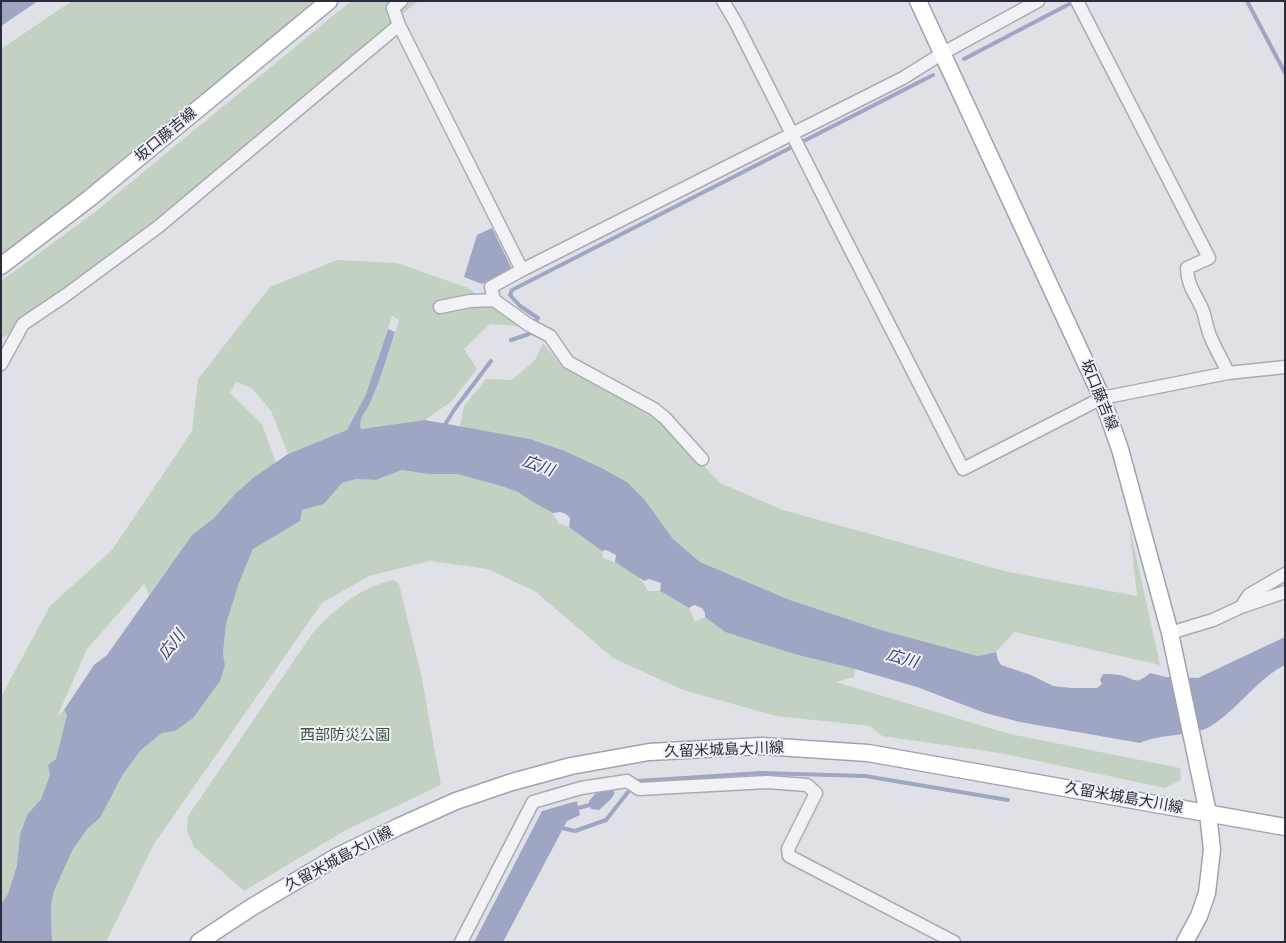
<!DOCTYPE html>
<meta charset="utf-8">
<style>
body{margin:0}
#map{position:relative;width:1286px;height:943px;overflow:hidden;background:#e0e1e7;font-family:Cabin,sans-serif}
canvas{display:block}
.frame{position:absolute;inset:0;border:2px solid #2a2c3d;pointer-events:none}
</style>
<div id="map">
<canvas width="1286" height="943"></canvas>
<div class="frame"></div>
</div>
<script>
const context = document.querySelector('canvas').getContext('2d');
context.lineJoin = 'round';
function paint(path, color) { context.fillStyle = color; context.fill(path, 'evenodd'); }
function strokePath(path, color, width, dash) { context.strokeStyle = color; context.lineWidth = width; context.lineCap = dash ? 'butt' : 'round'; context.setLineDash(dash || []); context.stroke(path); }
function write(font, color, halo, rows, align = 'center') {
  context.font = font + ' Cabin,"Noto Sans JP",sans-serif'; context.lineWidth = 4; context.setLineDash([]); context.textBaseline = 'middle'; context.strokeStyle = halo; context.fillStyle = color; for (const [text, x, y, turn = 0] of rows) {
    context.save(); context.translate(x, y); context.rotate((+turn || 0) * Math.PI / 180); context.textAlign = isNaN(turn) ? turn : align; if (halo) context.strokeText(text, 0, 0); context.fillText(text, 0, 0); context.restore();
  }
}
paint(new Path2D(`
 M72,1H316L63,210L1,257V49Z
 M351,1H418L158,218L15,330L1,339V281L95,212Z
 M337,260L397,263L468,288L518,326L490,324L464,349L477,369L452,401L425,420L361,429C357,419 368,406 373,397C384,372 391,346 399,320L392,316L366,394L347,430L288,454L271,411L252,388L236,382L230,393L262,424L276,463L253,478L235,494L214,518L192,535L149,595L144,584L87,649L57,717L64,710L67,715L56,759L48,765L50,775L41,799L27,815L20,834L17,864L8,894L1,904V697L50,606L112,550L192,431L198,379L270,287Z
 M543,343L562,366L656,415L720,483L783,510L1008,572L1137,596L1129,524L1160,665L1014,632L996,652L978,656L881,630L790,600L700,562L673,539L645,500L627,482L603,468L565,451L530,439L460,427L464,406L486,379L512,380L535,360Z
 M402,470L428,474H457L501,486L518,492L531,501L553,513L559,524L569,527L602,551L603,558C620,563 641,574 648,591H660L689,608L695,622L705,617L725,632L794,654L855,669L854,677L836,682L1010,734L1180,768L1181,780L1165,788L1000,753L882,736L870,726L776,716L683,690L613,658L536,592L488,569L430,561L369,576L322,603L154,844L106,942H52L51,906L54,891L73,849L88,828L100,818L123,774L141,750L162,733L175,731L225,665L223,654L226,624L239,583L253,549L270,538L302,510L324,504L342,483L356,479L376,480Z
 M394,580L399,584L421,674L441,785L346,830L244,891L194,847L187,831L188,816L312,634C335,609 360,587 394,580Z`), '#c2d1c2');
paint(new Path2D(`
 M1,1H38L1,26Z
 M492,228L512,269L482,284L464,277L477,235Z
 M388,329L395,332C387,357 380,383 368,407C364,413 358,421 361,429L425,420L530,439L565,451L602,468L627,482L645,500L673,539L700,562L790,600L881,630L978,656L996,652L998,660L1001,665L1031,675L1053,686L1071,688H1097L1102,684L1100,680L1103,674C1108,674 1114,674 1120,675C1136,679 1135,686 1150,673L1166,677L1198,678L1285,637V665C1257,679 1238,709 1211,726C1192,737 1161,733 1140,743L1020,722L985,713L917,687L855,669L794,654L725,632L705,617V613L702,608L694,605L689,608L660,591L661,583L649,579L644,581L615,562L616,555L606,550L602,551L569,527L570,518L566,514L560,512L553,513L531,501L518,492L501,486L457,474H428L402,470L376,480L356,479L342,483L324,504L302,510L300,521L253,549L239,583L226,624L223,654L225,665L220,681L193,718L175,731L162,733L141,750L123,774L100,818L88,828L73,849L54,891L51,906L52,942H1V904L8,894L17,865L20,834L27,815L41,799L50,775L48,765L56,759L67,715L64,710L94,665L107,655L192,535L214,518L235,494L253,478L288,454L347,430L366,394Z
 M612,789L615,793L611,799L599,810L591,809L590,807L579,810L580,815L567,821L503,942H474L542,811L577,801L578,806L589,803V801L595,794Z`), '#9ea6c4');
strokePath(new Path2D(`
 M1247,1L1285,73
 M964,59L1075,1
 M511,340L529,334L538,318L520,306L510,295L512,290L933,75
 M443,428L454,410L491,361
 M638,781L761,773L865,776L1008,800
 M562,828L575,831L606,820L628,792`), '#9ea6c4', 4);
const minor = new Path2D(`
 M723,1L736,23L842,233L963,469L1102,398L1228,373L1285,367
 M1077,1L1209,258L1187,268C1187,286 1197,296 1203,311C1206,320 1207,330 1211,338C1216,350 1223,361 1228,373
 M399,25L393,8L401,1
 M494,300L491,287L522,270
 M440,307L470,301L494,300L529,325L550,336L568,362L654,409L665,418L702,459
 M1,364L23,324L66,295L158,227L399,25L522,270L903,78L943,53L1038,1
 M1241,607L1249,595L1285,574
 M1170,633L1213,620L1241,607L1285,592
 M461,942L533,802L581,788L627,781L639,789L767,782L807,785L816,793L788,849L789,856L954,942`);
const major = new Path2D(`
 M918,1L1102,398L1120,449L1170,633L1208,813L1212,850L1207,893L1199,916L1185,942
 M1,266L90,198L329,1
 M199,942L252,907L338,856L400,826L456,801L512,782L571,766L649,752L762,746L868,753L1285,827`);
strokePath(minor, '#a9abb4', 15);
strokePath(major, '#a0a2b2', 19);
strokePath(minor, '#f2f2f6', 12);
strokePath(major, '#fff', 16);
write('15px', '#2a2c3d', '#eff0f5', [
 ["坂口藤吉線",166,135,-40],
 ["坂口藤吉線",1099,395,68],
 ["久留米城島大川線",724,750,-2],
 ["久留米城島大川線",1124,798,10],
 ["久留米城島大川線",339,859,-28]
]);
write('15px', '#39583b', '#eff0f5', [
 ["西部防災公園",345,736]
]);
write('italic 16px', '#38416d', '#eff0f5', [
 ["広川",538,466,20],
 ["広川",172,645,-52],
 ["広川",902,659,16]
]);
</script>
